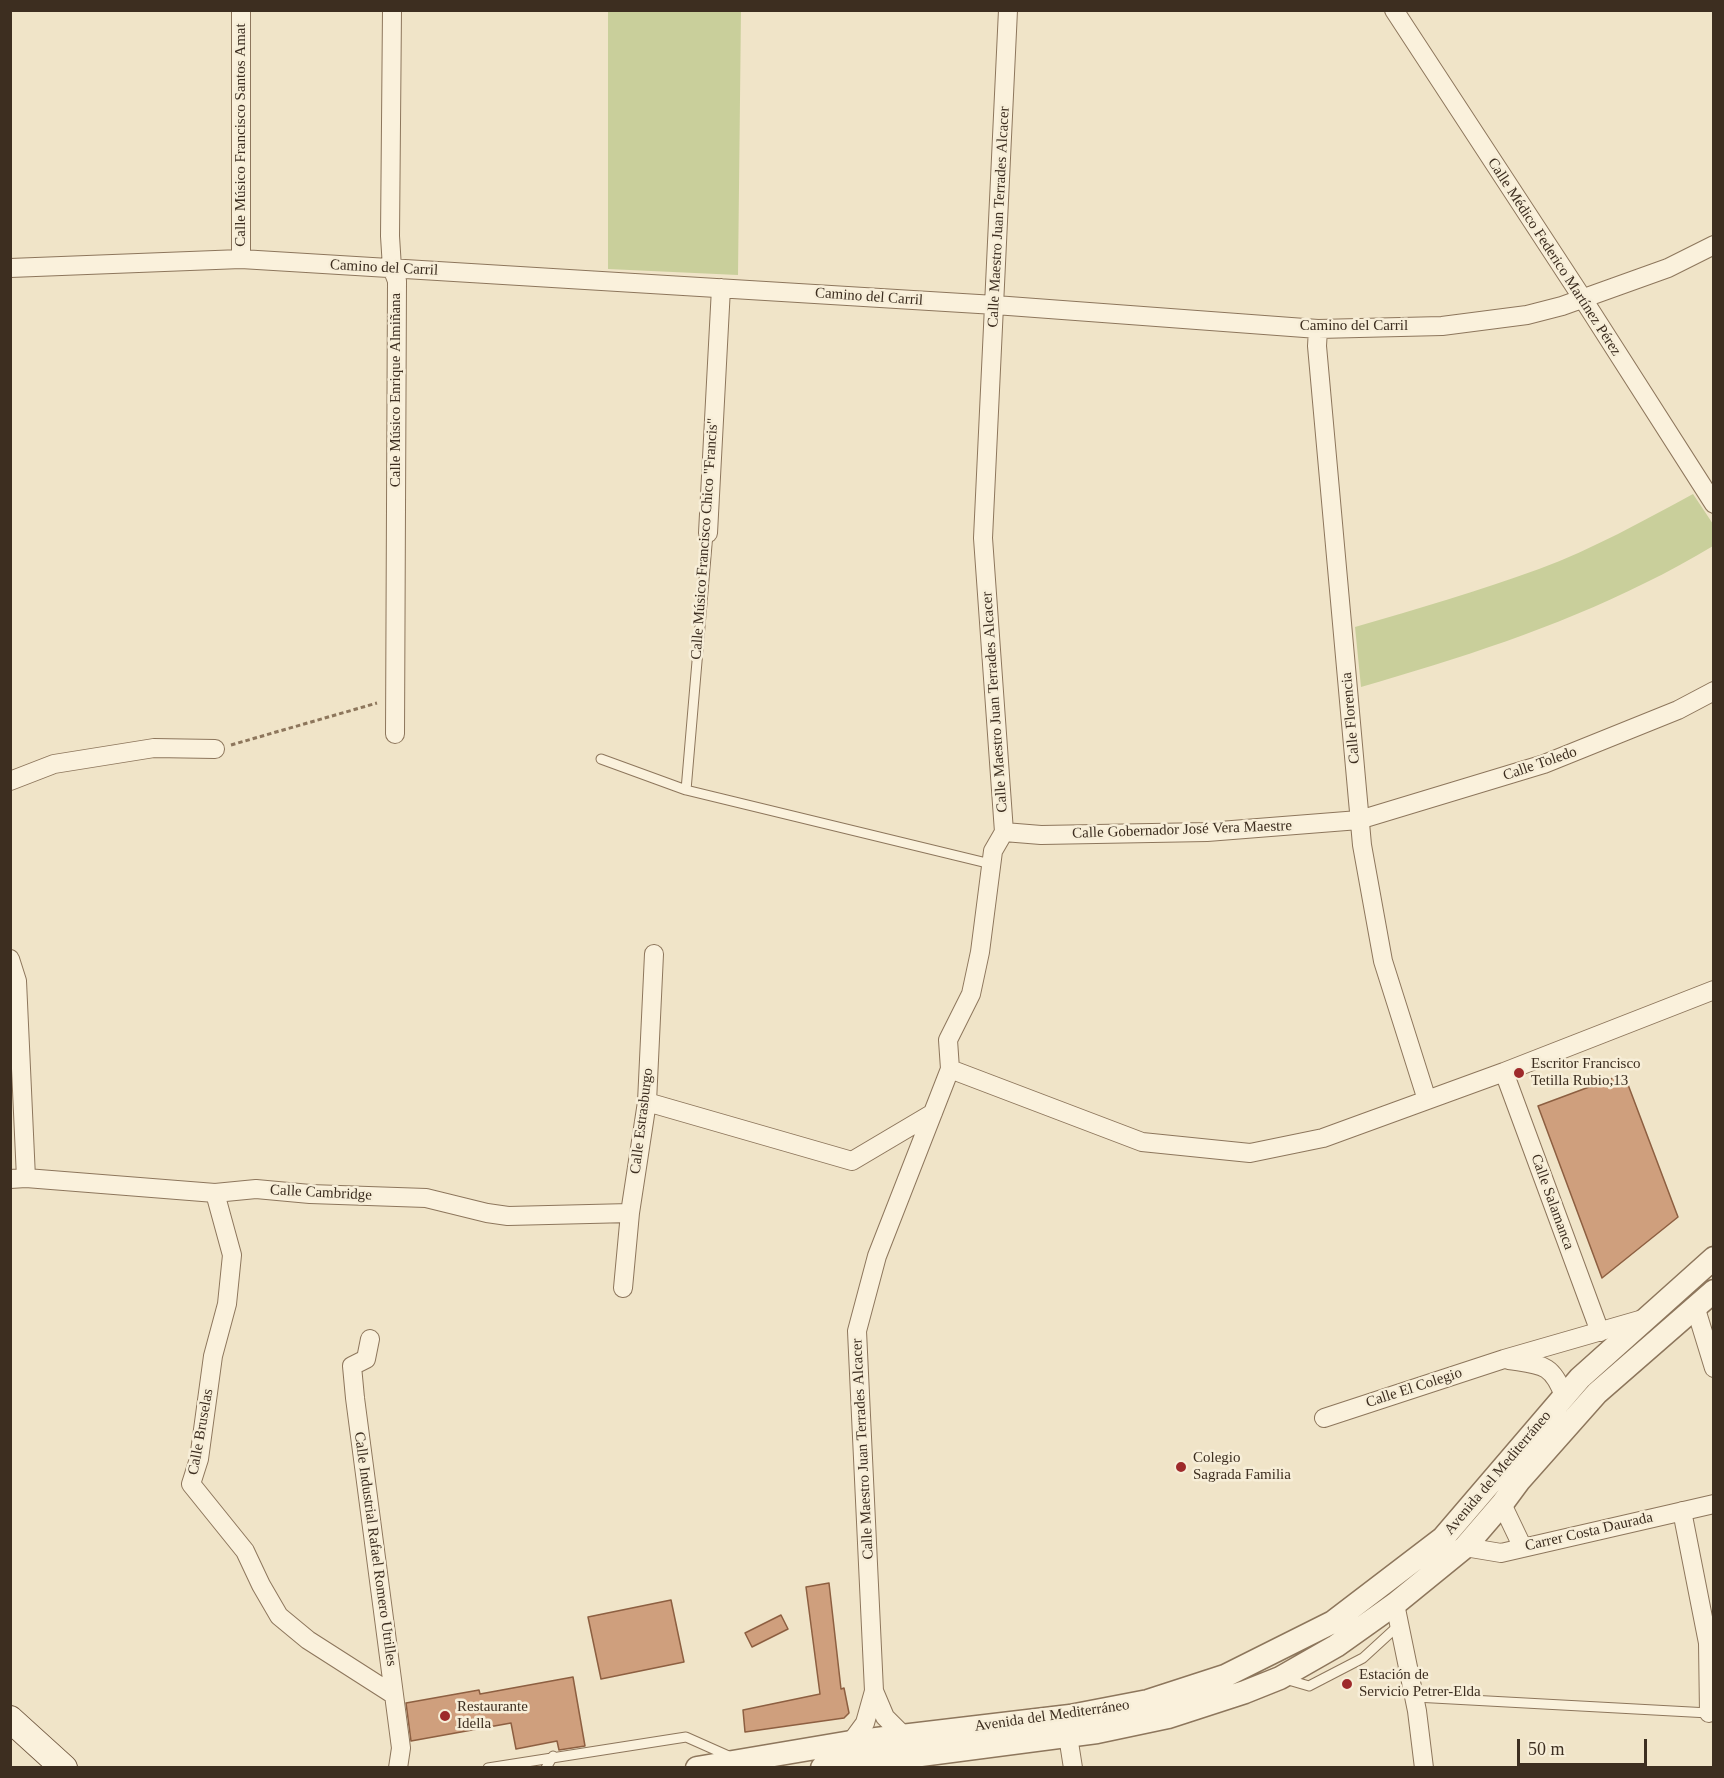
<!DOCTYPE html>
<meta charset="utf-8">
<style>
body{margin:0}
#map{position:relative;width:1724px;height:1778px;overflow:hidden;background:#f0e4c8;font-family:Georgia,serif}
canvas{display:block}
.frame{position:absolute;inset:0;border:12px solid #3d2e20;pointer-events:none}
.scale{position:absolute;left:1517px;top:1739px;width:130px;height:27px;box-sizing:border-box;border:3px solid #3d2e20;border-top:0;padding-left:8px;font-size:18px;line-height:21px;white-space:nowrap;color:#3d2e20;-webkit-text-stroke:4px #f7eed8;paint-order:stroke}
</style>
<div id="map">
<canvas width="1724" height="1778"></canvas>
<div class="frame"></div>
<div class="scale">50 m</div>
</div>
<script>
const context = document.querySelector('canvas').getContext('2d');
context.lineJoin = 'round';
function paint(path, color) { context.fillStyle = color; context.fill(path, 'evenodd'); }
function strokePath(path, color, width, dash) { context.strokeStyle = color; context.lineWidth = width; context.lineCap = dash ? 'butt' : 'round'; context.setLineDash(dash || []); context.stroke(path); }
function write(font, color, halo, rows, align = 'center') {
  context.font = font + ' Georgia,serif'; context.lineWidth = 5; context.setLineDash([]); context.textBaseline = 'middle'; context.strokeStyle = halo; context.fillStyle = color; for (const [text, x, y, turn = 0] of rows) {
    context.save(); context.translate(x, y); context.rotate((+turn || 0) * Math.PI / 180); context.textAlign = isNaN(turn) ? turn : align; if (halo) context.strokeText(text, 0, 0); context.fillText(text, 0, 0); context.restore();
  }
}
paint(new Path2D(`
 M608,11H741L738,275L608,269Z
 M1693,494L1713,524V546C1691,559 1668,572 1645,583C1555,628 1458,659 1361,687L1355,627C1417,609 1479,591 1539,569C1593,549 1643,521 1693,494Z`), '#c9cf9b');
const building = new Path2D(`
 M1624,1074L1678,1217L1602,1278L1538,1106Z
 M829,1583L841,1689L844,1688L849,1713L844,1718L745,1732L743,1710L820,1694L806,1587Z
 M671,1600L684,1662L601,1679L588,1617Z
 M781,1615L788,1629L752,1647L745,1633Z
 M573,1677L585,1746L559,1750L557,1741L516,1749L511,1723L411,1741L406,1703L479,1690L480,1694Z`);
paint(building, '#cf9f7d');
strokePath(building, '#8d5f41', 1.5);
const service = new Path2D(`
 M601,759L686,790L991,864
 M686,790L708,533
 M1285,1679L1309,1686L1363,1658L1399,1625
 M1415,1697L1709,1713
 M488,1768L686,1737L731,1757
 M546,1768L553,1756`);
const minor = new Path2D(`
 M241,10V259
 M392,10L390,236L392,268L397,281L395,734
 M1394,10L1583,299L1714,504
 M10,268L241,259L995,305L1318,329L1442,326L1527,315L1562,306L1668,268L1714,245
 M1318,329L1317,346L1362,845L1383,961L1427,1100
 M708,533L721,288
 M10,781L54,764L154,748L215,749
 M1004,832L1041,835L1207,832L1359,820L1544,764L1678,710L1714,691
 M10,959L17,981L26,1178
 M950,1069L1142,1142L1250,1153L1323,1138L1504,1072L1714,990
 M1504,1072L1600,1332
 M647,1102L852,1161L933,1113
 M10,1179L26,1178L215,1193L256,1189L310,1194L426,1198L487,1213L508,1216L630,1213
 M215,1193L232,1255L227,1304L213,1356L199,1459L191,1484L245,1551L261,1585L279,1616L308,1640L394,1695
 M623,1288L630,1213L647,1102L654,954
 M1695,1306L1714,1368
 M370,1339L366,1359L352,1366L355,1398L401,1748L398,1768
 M1509,1360C1541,1365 1552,1363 1564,1396
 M1324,1418L1504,1359L1643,1319
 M1502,1504L1523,1548
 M1682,1511L1708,1643L1709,1713
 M1465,1547L1501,1553L1714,1504
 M1395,1604L1417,1711L1424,1768
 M874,1691L885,1717L904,1736
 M1068,1736L1073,1768
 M851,1742L865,1723L874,1691L857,1331L877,1256L950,1069L948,1040L971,994L980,952L993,851L1004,832L983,538L1008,10`);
const tertiary = new Path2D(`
 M697,1768L851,1742L1070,1716L1148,1701L1225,1676L1333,1622L1443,1538L1580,1378L1714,1258
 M822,1768L1097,1732L1168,1717L1245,1692L1280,1678L1336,1646L1395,1604L1465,1547L1502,1504L1519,1481L1597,1393L1714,1291`);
const secondary = new Path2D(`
 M10,1719L64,1768`);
strokePath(service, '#8d765c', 11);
strokePath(minor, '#8d765c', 20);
strokePath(tertiary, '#8d765c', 25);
strokePath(secondary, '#6f573f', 28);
strokePath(new Path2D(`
 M231,745L377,703`), '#8d765c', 3, [4.5, 3]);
strokePath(service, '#faf1dc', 9);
strokePath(minor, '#faf1dc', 18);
strokePath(tertiary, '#faf1dc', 22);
strokePath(secondary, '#faf1dc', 26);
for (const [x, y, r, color] of [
 [1519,1073,6,"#9e2a2b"],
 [1181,1467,6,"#9e2a2b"],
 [1347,1684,6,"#9e2a2b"],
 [445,1716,6,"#9e2a2b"]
]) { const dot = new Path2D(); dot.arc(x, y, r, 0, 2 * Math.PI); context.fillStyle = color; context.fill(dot); strokePath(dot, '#f7eed8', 2); }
write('15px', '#3d2e20', '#f7eed8', [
 ["Calle Músico Francisco Santos Amat",241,135,-90],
 ["Calle Maestro Juan Terrades Alcacer",999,217,-87],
 ["Calle Médico Federico Martínez Pérez",1554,257,57],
 ["Camino del Carril",384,268,3],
 ["Camino del Carril",869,297,4],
 ["Camino del Carril",1354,326],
 ["Calle Músico Enrique Almiñana",396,390,-90],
 ["Calle Músico Francisco Chico \"Francis\"",705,539,-86],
 ["Calle Maestro Juan Terrades Alcacer",995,702,-94],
 ["Calle Florencia",1351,718,-95],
 ["Calle Toledo",1540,764,-19],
 ["Calle Gobernador José Vera Maestre",1182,830,-2],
 ["Calle Estrasburgo",642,1121,-83],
 ["Calle Cambridge",321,1193,3],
 ["Calle Salamanca",1552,1202,70],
 ["Calle El Colegio",1414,1388,-18],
 ["Calle Bruselas",201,1432,-80],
 ["Calle Maestro Juan Terrades Alcacer",863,1449,-93],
 ["Avenida del Mediterráneo",1498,1473,-50],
 ["Carrer Costa Daurada",1589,1532,-13],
 ["Calle Industrial Rafael Romero Utrilles",375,1549,82],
 ["Avenida del Mediterráneo",1052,1716,-8]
]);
write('15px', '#3d2e20', '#f7eed8', [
 ["Escritor Francisco",1531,1064],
 ["Tetilla Rubio,13",1531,1081],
 ["Colegio",1193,1458],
 ["Sagrada Familia",1193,1475],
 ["Estación de",1359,1675],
 ["Servicio Petrer-Elda",1359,1692],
 ["Restaurante",457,1707],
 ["Idella",457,1724]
], 'left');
</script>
